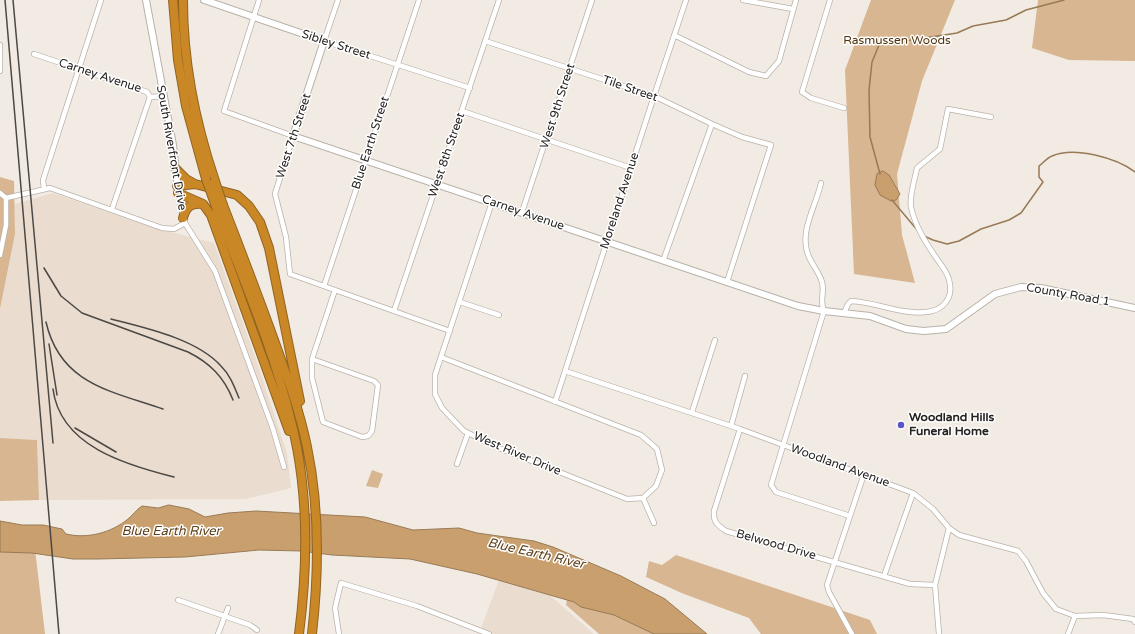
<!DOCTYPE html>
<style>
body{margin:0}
canvas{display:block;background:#f2ebe3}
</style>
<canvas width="1135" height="634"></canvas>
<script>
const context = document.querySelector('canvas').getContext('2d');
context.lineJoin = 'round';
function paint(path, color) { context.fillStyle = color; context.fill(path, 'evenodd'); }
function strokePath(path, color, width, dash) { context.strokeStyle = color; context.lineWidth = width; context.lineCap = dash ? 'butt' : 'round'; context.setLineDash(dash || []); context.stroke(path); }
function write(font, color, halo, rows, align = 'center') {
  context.font = font + ' "Varela Round",sans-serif'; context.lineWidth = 3; context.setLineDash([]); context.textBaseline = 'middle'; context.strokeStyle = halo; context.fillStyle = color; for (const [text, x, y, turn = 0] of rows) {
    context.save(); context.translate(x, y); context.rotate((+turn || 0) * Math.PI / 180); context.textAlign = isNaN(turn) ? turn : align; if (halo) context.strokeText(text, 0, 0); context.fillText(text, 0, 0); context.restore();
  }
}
paint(new Path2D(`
 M53,193L151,227L214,243L257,362L287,453L291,488L246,499L39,500L37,440L0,438V309L15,234L14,204Z
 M500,577L544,590L594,634H479Z`), '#eaddcf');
paint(new Path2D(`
 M871,0H955L922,81L897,174L902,235L915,283L854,274L845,70Z
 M1038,0H1135V61L1069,60L1032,48Z
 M0,177L14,181L15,234L0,309Z
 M0,438L37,440L39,500L0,501Z
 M372,470L383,474L378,488L366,486Z
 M0,545L35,549L45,634H0Z
 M676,555L870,620L877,634H761L749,618L684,594L646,577L649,561L662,565Z
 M568,592L679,634H599L566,605Z`), '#d7b691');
const water = new Path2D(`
 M883,171L889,175L900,194L896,200L891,201L880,195L875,185L877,174Z
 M169,505L189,509L205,517L228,513L256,511L365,517L413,530L459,528L477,533L534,541L553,547L621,576L665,599L707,634H654L614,615L581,607L574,602L477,574L410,559L332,555L301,551L259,550L185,557L98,559H73L32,553L0,552V521L22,525H43L62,529L66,534C87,539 111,533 128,519C133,515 136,510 142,506L158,508Z`);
paint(water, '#c99f6d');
strokePath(water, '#987a56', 1);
strokePath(new Path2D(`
 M880,174L870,137L869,90L872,62L879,45L957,33L973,26L1006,20L1026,10L1064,0
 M892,200L918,231
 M924,236L933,240L947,244L959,241L981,229L1009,220L1021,213L1043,182L1039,177V166C1043,163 1047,158 1052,156C1074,146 1117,158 1135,172`), '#987a56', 1.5);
const minor = new Path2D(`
 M259,0L224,111L293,136L275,194L286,237L290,274L450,331
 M338,0L324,41L470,88
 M743,0L793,9
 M830,0L802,92L811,98L844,108
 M674,35L749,72L766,76L779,61L796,0
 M485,41L654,96L712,124L742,137L771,145L727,282
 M0,45V71
 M34,54L147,92L150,97L163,96
 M462,111L631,168
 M821,183C816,207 798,232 809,257C813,266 819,272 822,282C825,294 819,299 824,311L771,485L776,492L850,516
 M44,189L43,180L101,0
 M0,193L6,198V225L0,255
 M178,193L185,223L215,271L273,429L284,467
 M6,198L50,188L162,228L174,229L185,223
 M112,209L150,97
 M522,212L592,0
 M663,261L712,124
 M324,286L419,0
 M460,302L499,315
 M394,311L499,0
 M844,313L848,304L851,301C876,302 901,315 927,312C944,310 954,297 949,280C948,273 941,265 937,259C926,243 915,226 911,207C909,196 915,179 917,168L940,149L948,109L991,117
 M441,357L641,435L657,449L662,470L656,486L643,498L627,499L499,448L464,431L442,408L435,394V375L492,202
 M312,359L374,381L378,385L372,431L368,436L362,437L323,422L312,378V359L335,290
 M565,371L740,429L913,493L933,509L949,528L959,535L1018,551L1026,561L1043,593L1056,609L1075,616L1103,615L1133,619L1135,622
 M555,402L654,96L686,0
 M692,412L715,340
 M731,426L745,376
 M740,429L714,511C713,522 717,525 726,531L910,584L935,585
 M457,464L468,433
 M643,498L654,523
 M884,576L913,493
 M178,600L250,625L257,630
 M218,634L228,608
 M339,634L335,608L341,583L417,606L489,634
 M852,634L829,592L827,585L864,474
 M939,634L935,585L949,528
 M1068,634L1075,616`);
const secondary = new Path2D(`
 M146,0L173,145L178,190
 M204,0L324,41L293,136L798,306L824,311L870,316L906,329L924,331L946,329L995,294L1021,287L1041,288L1135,308`);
const motorway = new Path2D(`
 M173,0L178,60L186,106L206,179
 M183,0C183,62 195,122 215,181
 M175,168L186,179L195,184
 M177,186L195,184L237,195L249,206L260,222L269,248L300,401
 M178,193L203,204L211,215L289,431
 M215,204C241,275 273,347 291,421C309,490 308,564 299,634
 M223,205C239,246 255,288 270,329C284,368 299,407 307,447C320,509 319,572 312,634
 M183,218C186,207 190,203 202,204`);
strokePath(minor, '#b9b2aa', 6);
strokePath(secondary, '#b9b2aa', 8);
strokePath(motorway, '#916424', 10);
strokePath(minor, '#fff', 4.5);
strokePath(secondary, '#fff', 6);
strokePath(motorway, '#ca8725', 8);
strokePath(new Path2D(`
 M5,0L59,634
 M13,0L53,443
 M44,268L61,296L82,313L188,352C210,363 224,377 233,400
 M111,319C146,328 197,339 221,366C230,375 234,386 239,398
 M46,322C60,384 111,391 163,409
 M49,344L57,395
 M53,389C60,446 126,465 174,477
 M75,428L116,452`), '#4c4845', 1.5);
const motorwayBridge = new Path2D(`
 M206,179L215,204
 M215,181L223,205`);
strokePath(motorwayBridge, '#916424', 10, []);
strokePath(motorwayBridge, '#ca8725', 8);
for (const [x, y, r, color] of [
 [901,425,4,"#5952ca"]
]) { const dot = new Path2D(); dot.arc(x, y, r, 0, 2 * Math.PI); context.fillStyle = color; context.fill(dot); strokePath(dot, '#fff', 1.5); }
write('12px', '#50330a', '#fff', [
 ["Rasmussen Woods",897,41]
]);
write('12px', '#262321', '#fff', [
 ["Sibley Street",336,45,18],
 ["Carney Avenue",100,76,18],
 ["Tile Street",630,89,19],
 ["West 9th Street",558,106,-72],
 ["West 7th Street",294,136,-72],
 ["Blue Earth Street",371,143,-72],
 ["South Riverfront Drive",171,148,80],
 ["West 8th Street",447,155,-71],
 ["Moreland Avenue",620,201,-72],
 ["Carney Avenue",523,213,19],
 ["County Road 1",1068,295,10],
 ["West River Drive",517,454,23],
 ["Woodland Avenue",840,466,20],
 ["Belwood Drive",776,545,16]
]);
write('bold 12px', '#262321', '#fff', [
 ["Woodland Hills",909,418],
 ["Funeral Home",909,432]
], 'left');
write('italic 13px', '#5e411a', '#fff', [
 ["Blue Earth River",171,532],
 ["Blue Earth River",536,554,13]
]);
</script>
